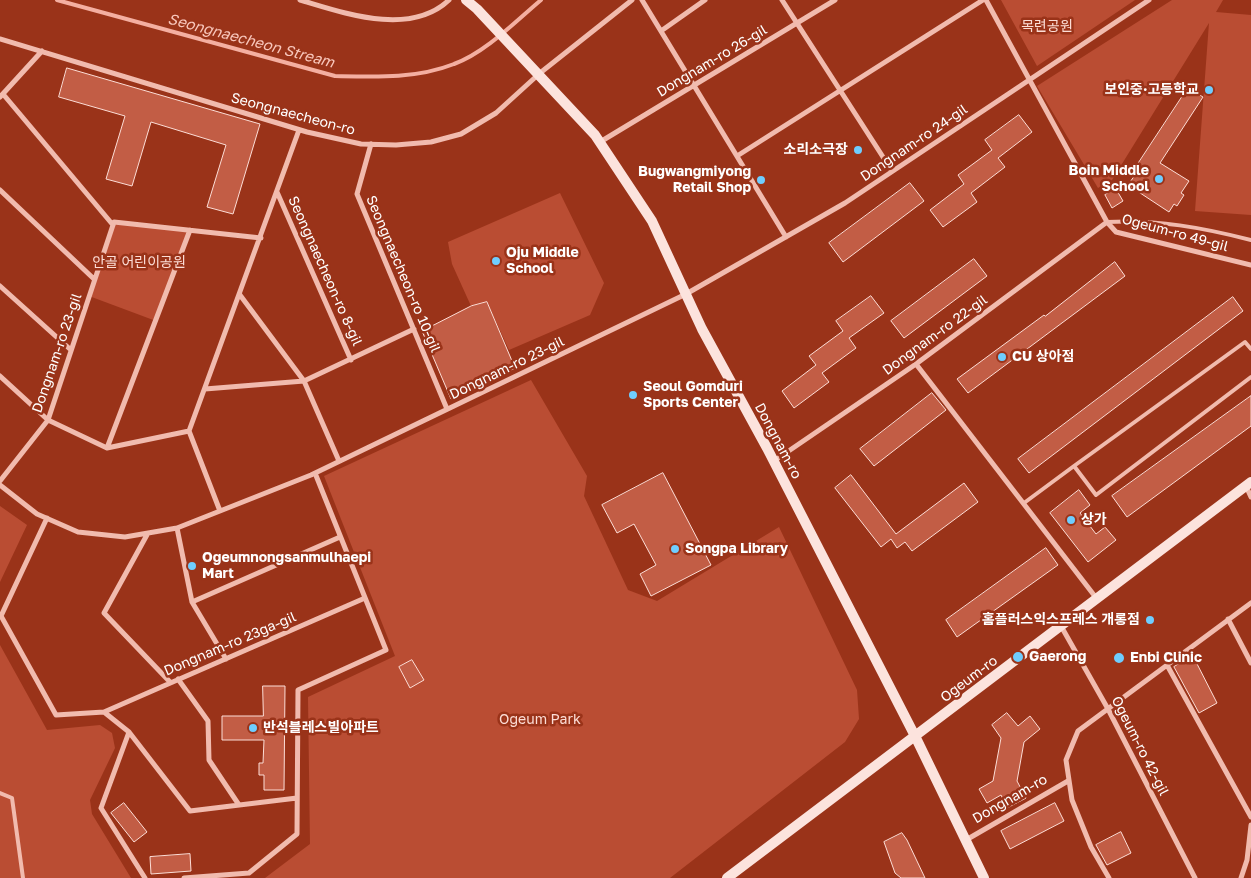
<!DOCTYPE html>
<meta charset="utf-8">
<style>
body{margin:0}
canvas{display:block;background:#9a3319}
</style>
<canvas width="1251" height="878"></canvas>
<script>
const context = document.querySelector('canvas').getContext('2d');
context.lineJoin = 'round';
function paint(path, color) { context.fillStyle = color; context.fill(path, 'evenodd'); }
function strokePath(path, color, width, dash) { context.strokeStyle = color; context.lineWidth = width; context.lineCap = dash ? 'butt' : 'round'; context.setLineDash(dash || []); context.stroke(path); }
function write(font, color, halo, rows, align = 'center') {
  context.font = font + ' "Golos Text","Noto Sans KR",sans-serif'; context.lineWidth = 5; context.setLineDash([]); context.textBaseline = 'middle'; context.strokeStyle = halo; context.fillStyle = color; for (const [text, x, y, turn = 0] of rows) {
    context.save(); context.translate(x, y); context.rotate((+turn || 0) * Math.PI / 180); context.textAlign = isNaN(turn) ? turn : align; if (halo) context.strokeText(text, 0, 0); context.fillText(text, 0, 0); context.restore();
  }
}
paint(new Path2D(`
 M1001,0H1135L1037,66Z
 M1172,0H1223L1216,12L1251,15V215L1195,211L1209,23L1112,180L1098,188L1037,86Z
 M560,193L604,283L590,315L509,350L487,302L471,306L452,264L448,242Z
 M114,222L190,230L156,321L89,296Z
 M531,380L587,476L584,496L628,590L657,601L779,527L857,690L859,719L845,742L670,878H265L310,844L308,697L395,656L324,476Z
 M0,506L27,525L0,582Z
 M0,645L47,730L100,725L112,733L115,748L90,800L92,814L131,878H0Z`), '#ba4d33');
strokePath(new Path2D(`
 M57,0L335,76C375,77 416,79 454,64C485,53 516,21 541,0`), '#f4afa1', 4);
const building = new Path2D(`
 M67,68L260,124L233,214L207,207L226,145L151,122L132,186L106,179L125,116L59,97Z
 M1188,88L1203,97L1160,163L1189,181L1181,193L1184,195L1177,206L1174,204L1169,212L1128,185L1137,172L1134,170Z
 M1019,115L1032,132L998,158L1005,167L971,193L977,202L943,227L930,210L964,184L958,175L992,150L985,140Z
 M910,183L924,201L843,262L829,243Z
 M1116,189L1123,201L1112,208L1105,195Z
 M974,259L987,276L904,338L891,321Z
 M1115,262L1125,276L968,393L957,379L1044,315L1045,316Z
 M871,296L884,313L849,338L856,348L822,373L829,382L794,408L782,391L816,365L809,356L843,331L836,321Z
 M1233,297L1243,311L1029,473L1018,459Z
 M487,302L515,368L451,399L422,331L471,306Z
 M932,393L946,410L874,466L860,449Z
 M1251,396V426L1127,517L1112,496Z
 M663,473L711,565L651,596L640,574L656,565L634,524L617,533L602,505Z
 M851,475L896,534L964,483L978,502L912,551L905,542L897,548L891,539L881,547L835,488Z
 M1079,490L1090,505L1080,513L1096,534L1105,527L1116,540L1088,562L1050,513Z
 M1046,548L1058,565L957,637L946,620Z
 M1193,656L1217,703L1199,713L1174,667Z
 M412,660L424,680L410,688L399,667Z
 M263,686H285L284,790H264V775H259V763H263L264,740H222V716H263Z
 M1007,713L1018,726L1030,716L1040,729L1024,742L1017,781L1026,798L1007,808L1001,795L987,803L979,789L993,781L1001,738L992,725Z
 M124,803L147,832L134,842L111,813Z
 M1055,803L1064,821L1010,849L1001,831Z
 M1121,832L1131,853L1107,865L1096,845Z
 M902,833L907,840L925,878H901L895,873L884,842Z
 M190,854L191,871L151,874L150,857Z`);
paint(building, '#c25d45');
strokePath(building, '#fcddd6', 1);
strokePath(new Path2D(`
 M1107,222C1156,219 1204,228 1251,240
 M1074,466L1245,342L1251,349
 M1024,503L1074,466L1096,495L1251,377
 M0,793L12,798L23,878`), '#f1bbae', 4);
strokePath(new Path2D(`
 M300,0C344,13 410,37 449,0
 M642,0L786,237
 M782,0L892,171
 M986,0L1107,222L1116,232L1251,265
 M661,31L705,0
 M0,39L307,132L361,144L396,145L431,142L461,134L496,113L540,73L632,0
 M3,94L113,225
 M0,97L42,51
 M600,142L835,0
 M371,144L357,194L447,409
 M737,156L983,0
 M0,190L94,279
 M277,192L351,360
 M0,286L71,350
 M240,295L304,381L339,461
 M916,364L1097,599
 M0,376L48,420L107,448L189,431
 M205,389L304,381L414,329
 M107,448L190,230
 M774,461L916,364L1107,222
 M0,481L48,420L114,222L261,238
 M0,485L37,514L78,532L125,537L177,528L311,475L686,294L845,203L1149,0
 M1246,486L1251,497
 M220,511L189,431L299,130
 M47,518L1,616L56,715L104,712L129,732L101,808L145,878
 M177,528L192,602L226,659
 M148,533L104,613L170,682
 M192,602L340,537
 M1228,619L1251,663
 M1061,626L1108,709L1195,878
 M1167,665L1251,817
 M178,679L208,721L209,760L239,805
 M104,712L365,598
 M129,732L190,811L297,798
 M966,840L1068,781
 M184,878L249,873L297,834L298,690L386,650L315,473
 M1109,878L1091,847L1072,800L1066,760L1078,731L1251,603
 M1241,878L1247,860L1251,825`), '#f1bbae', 5);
strokePath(new Path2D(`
 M466,0L477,9L595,135L652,221L702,329L767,448L916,738L984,878
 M727,878L1251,482`), '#fce3dd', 10);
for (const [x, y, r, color] of [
 [1209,90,5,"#6fcdff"],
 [858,150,5,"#6fcdff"],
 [1159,179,5,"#6fcdff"],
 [761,180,5,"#6fcdff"],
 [496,261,5,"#6fcdff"],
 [1002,357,5,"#6fcdff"],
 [633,395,5,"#6fcdff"],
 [1071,520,5,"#6fcdff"],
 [675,549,5,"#6fcdff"],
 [192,566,5,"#6fcdff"],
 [1150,620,5,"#6fcdff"],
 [1018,657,6,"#6fcdff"],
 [1119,658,6,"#6fcdff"],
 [253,728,5,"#6fcdff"]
]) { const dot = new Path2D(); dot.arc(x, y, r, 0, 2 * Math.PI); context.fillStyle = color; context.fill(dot); strokePath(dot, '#9a3319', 2); }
write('14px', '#fcddd6', '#9a3319', [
 ["목련공원",1047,27],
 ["안골 어린이공원",139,263],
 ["Ogeum Park",540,720]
]);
write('14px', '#fff', '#9a3319', [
 ["Dongnam-ro 26-gil",712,61,-31],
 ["Seongnaecheon-ro",293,114,15],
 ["Dongnam-ro 24-gil",914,143,-34],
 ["Ogeum-ro 49-gil",1175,233,15],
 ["Seongnaecheon-ro 8-gil",325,271,66],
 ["Seongnaecheon-ro 10-gil",403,274,67],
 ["Dongnam-ro 22-gil",935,335,-36],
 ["Dongnam-ro 23-gil",57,353,-71],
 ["Dongnam-ro 23-gil",507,368,-26],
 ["Dongnam-ro",778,441,62],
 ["Dongnam-ro 23ga-gil",230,644,-23],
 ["Ogeum-ro",969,679,-37],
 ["Ogeum-ro 42-gil",1140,746,63],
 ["Dongnam-ro",1010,799,-30]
]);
write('bold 14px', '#fff', '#9a3319', [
 ["보인중·고등학교",1199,90,"right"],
 ["소리소극장",848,150,"right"],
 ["Boin Middle",1149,171,"right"],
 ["School",1149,187,"right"],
 ["Bugwangmiyong",751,172,"right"],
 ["Retail Shop",751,188,"right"],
 ["Oju Middle",506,253],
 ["School",506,269],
 ["CU 상아점",1012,357],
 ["Seoul Gomduri",643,387],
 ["Sports Center",643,403],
 ["상가",1081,520],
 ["Songpa Library",685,549],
 ["Ogeumnongsanmulhaepi",202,558],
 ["Mart",202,574],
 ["홈플러스익스프레스 개롱점",1140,620,"right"],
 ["Gaerong",1029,657],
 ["Enbi Clinic",1130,658],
 ["반석블레스빌아파트",263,728]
], 'left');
write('italic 15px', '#f8c6bb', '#9a3319', [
 ["Seongnaecheon Stream",251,41,15]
]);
</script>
